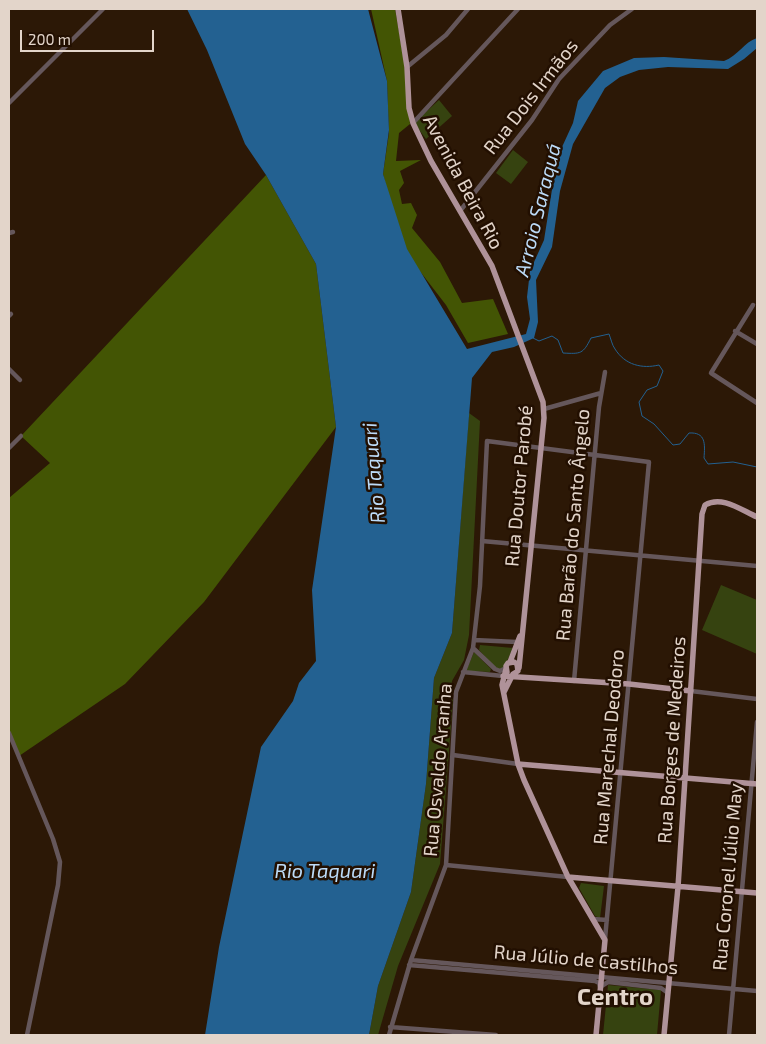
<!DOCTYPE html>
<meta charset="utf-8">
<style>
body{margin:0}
#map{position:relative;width:766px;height:1044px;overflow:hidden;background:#2c1806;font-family:"Exo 2",sans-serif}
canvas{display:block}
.frame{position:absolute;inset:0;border:10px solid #e3d5ca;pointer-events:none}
.scale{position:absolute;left:20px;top:30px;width:134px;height:22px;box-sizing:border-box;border:2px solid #e3d5ca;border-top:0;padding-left:6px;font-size:15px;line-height:18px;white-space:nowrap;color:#e3d5ca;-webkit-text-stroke:4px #220f01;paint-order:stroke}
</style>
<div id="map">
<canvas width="766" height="1044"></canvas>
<div class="frame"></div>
<div class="scale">200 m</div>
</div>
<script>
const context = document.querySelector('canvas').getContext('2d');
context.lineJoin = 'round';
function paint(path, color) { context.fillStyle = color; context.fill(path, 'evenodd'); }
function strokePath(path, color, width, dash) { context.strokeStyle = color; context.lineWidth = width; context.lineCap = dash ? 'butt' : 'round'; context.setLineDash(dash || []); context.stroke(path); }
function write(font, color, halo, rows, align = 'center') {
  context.font = font + ' "Exo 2",sans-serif'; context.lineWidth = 5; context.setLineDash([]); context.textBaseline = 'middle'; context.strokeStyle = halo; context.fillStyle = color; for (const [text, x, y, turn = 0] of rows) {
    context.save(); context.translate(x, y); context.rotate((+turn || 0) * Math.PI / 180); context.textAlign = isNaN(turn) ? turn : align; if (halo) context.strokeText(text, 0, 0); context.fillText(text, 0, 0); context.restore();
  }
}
paint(new Path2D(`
 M439,100L452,116L426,139L414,123Z
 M513,150L528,162L511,184L496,173Z
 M469,413L480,421L469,635L464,660L452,681L451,699L453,700L440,864L398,966L378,1035H369L378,986L411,892L426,784L434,678L452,633Z
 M721,585L757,600V654L702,630Z
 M480,645L513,648L503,670H497L479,650Z
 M474,652L491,669L490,672L466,671Z
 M581,883L604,886L600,918L595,916L579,888Z
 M608,985L661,990L657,1035H603Z`), '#364310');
paint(new Path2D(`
 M371,9H395L405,67L410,124L399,133L396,161L421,160L400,171L404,183L399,190L402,204L411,203L417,215L412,228L440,262L462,303L493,299L508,334L468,343L446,305L402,248L383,174L389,133L387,81Z
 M266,175L316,264L336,427L204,602L125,684L19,756L9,733V498L50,463L21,436Z`), '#435504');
paint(new Path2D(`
 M187,9H368L387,81L389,130L383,174L407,249L467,349L526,334L530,319L527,297L530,271L544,240L557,158L573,123L578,101L603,71L634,58L664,57L724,61C738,56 744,42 757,38V48L744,59L728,69L668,67L639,70L620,77L605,88L573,144L560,191L552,247L536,280L538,322L534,338L514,347L492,352L472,378L452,633L434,678L426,784L411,892L378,986L369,1035H205L219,947L261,747L293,701L299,683L316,661L312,590L336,427L316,264L266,175L245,144L207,50Z`), '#236191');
strokePath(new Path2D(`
 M533,338L539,341L552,336L558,340L563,353C581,354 583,354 591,338L609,334C611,339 612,345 615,349C625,365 642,369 659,365L663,371L657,386L647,390L639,402L642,416L654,424L673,445L680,444L689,433C706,432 705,444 704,458L708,464L733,462L757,467`), '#236191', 1);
strokePath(new Path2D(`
 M407,67L446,35L468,9
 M9,103L103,9
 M413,123L518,9
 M460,211L532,120L559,79L610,25L632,9
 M9,233L13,232
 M753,305L711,373L757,403
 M9,316L11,314
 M735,331L757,344
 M9,369L20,380
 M544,409L601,393
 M9,448L21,436
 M482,541L757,566
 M474,640L517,642
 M473,648L495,669L500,671L506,668
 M463,672L503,676
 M574,681L599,407L605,372
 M691,691L757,699
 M9,733L53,839L60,862L58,885L27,1035
 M453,755L518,764
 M446,865L568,877
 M593,919L607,920
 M411,960L757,991
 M409,965L595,981L599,983L600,987L608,982L661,988L668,993
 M390,1027L496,1035
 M389,1035L411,960L446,865L456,692L473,648L480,586L487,441L649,462L605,939
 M729,1035L757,722`), '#65575b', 4.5);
strokePath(new Path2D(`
 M398,9L407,67L409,108L413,123L431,161L492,266L543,402L544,418L519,668
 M510,662L520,636
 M506,669L502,685L518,764L524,780L568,877L605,940L596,1035
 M503,676L629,684L691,691
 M504,692L513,674L518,671L517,664L514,662L508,663L506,666L507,672
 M518,764L757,784
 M568,877L757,893
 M664,1035L678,887L702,514L705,505C722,495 741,510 757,517`), '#af9299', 5.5);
write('19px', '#e3d5ca', '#220f01', [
 ["Rua Dois Irmãos",531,97,-52],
 ["Avenida Beira Rio",463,182,62],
 ["Rua Doutor Parobé",519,486,-85],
 ["Rua Barão do Santo Ângelo",573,525,-85],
 ["Rua Borges de Medeiros",672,740,-86],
 ["Rua Marechal Deodoro",609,747,-85],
 ["Rua Osvaldo Aranha",438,770,-85],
 ["Rua Coronel Júlio May",728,877,-85],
 ["Rua Júlio de Castilhos",586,960,5]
]);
write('italic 20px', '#bcdbf8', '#220f01', [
 ["Arroio Saraquá",538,210,-76],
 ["Rio Taquari",374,473,-95],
 ["Rio Taquari",325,871]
]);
write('bold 24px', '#e3d5ca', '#220f01', [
 ["Centro",615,997]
]);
</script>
